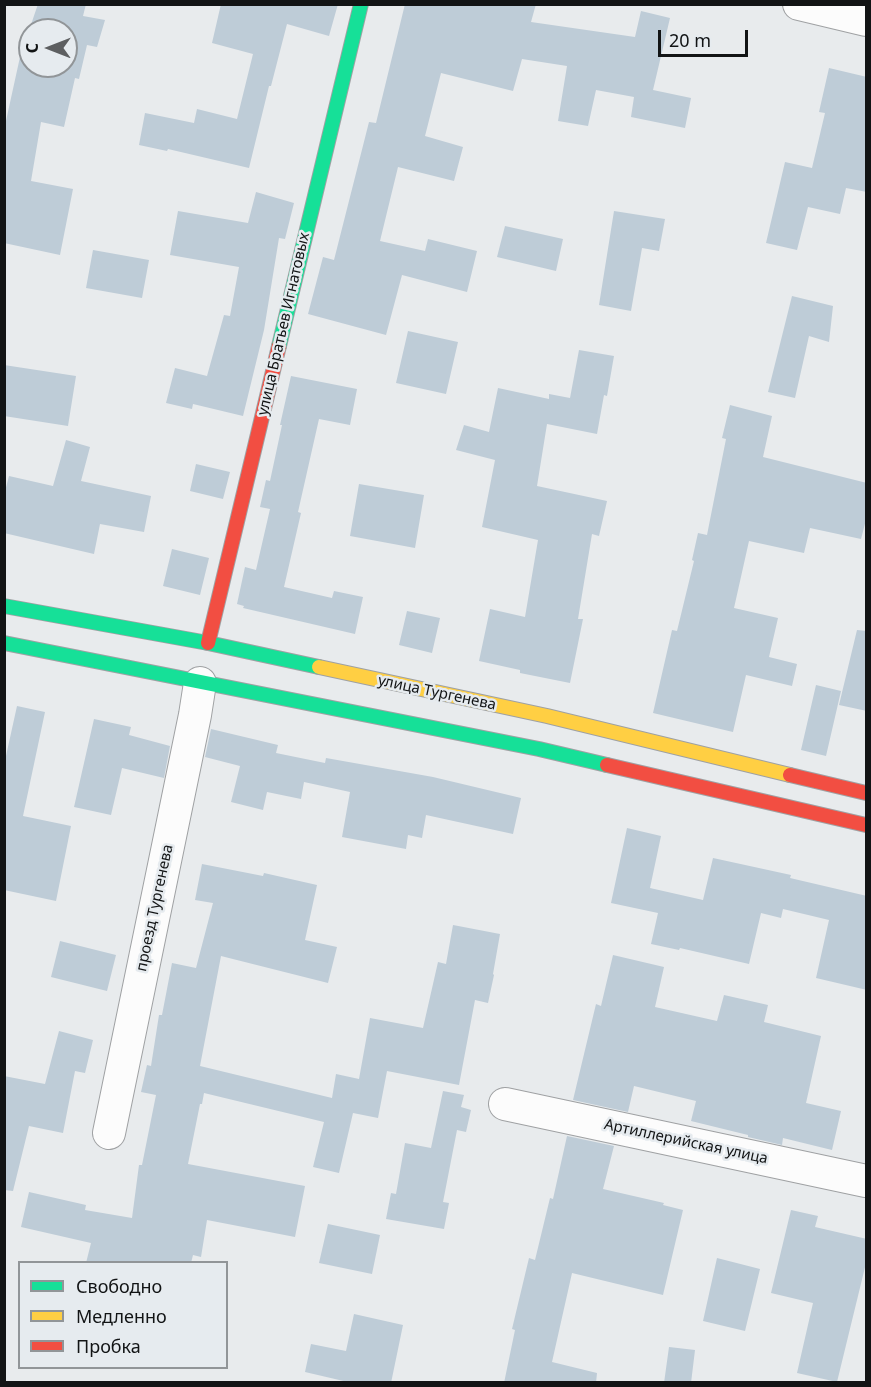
<!DOCTYPE html>
<meta charset="utf-8">
<style>
body{margin:0}
#map{position:relative;width:871px;height:1387px;overflow:hidden;background:#e8ebed;font-family:"Noto Sans",sans-serif}
canvas{display:block}
.frame{position:absolute;inset:0;border:6px solid #121415;pointer-events:none}
.legend{position:absolute;left:18px;top:1261px;width:210px;height:108px;box-sizing:border-box;background:#e6ebef;border:2px solid #919598;margin:0;padding:8px 10px;list-style:none;font-size:18px;color:#121415}
.legend li{display:flex;align-items:center;gap:12px;height:30px}
.legend b{width:30px;border:2px solid #919598}
.north{position:absolute;left:18px;top:18px;width:60px;height:60px;box-sizing:border-box;background:#e6ebef;border:2px solid #919598;border-radius:50%;rotate:270deg;font-size:16px;font-weight:700;line-height:24px;text-align:center;color:#121415}
.north::after{content:'';display:block;margin:auto;width:21px;height:27px;background:#5d5f61;clip-path:polygon(50% 0,100% 100%,50% 72%,0 100%)}
.scale{position:absolute;left:658px;top:30px;width:90px;height:27px;box-sizing:border-box;border:3px solid #121415;border-top:0;padding-left:8px;font-size:18px;line-height:21px;white-space:nowrap;color:#121415;-webkit-text-stroke:4px #e6ebef;paint-order:stroke}
</style>
<div id="map">
<canvas width="871" height="1387"></canvas>
<div class="frame"></div>
<ul class="legend">
<li><b style="height:8px;background:#16e098"></b>Свободно</li>
<li><b style="height:8px;background:#ffcf43"></b>Медленно</li>
<li><b style="height:8px;background:#f24e42"></b>Пробка</li>
</ul>
<div class="north">С</div>
<div class="scale">20 m</div>
</div>
<script>
const context = document.querySelector('canvas').getContext('2d');
context.lineJoin = 'round';
function paint(path, color) { context.fillStyle = color; context.fill(path, 'evenodd'); }
function strokePath(path, color, width, dash) { context.strokeStyle = color; context.lineWidth = width; context.lineCap = dash ? 'butt' : 'round'; context.setLineDash(dash || []); context.stroke(path); }
function write(font, color, halo, rows, align = 'center') {
  context.font = font + ' "Noto Sans",sans-serif'; context.lineWidth = 5; context.setLineDash([]); context.textBaseline = 'middle'; context.strokeStyle = halo; context.fillStyle = color; for (const [text, x, y, turn = 0] of rows) {
    context.save(); context.translate(x, y); context.rotate((+turn || 0) * Math.PI / 180); context.textAlign = isNaN(turn) ? turn : align; if (halo) context.strokeText(text, 0, 0); context.fillText(text, 0, 0); context.restore();
  }
}
paint(new Path2D(`
 M38,4H86L83,16L105,20L97,47L87,45L79,79L75,78L64,127L41,122L31,181L73,189L60,255L4,243V130L20,57ZM30,30H66V66H30Z
 M221,4H338L329,36L287,24L271,86H269L249,168L168,149L167,151L139,145L145,113L194,123L197,109L237,119L253,54L212,43Z
 M405,4H536L531,22L635,37L641,11L670,18L653,90L691,98L685,128L631,117L634,97L596,90L588,126L558,121L567,66L522,59L513,91L441,73L425,136L463,147L454,181L398,167L380,241L425,251L428,239L477,251L467,292L402,275L386,335L308,314L323,257L334,260L369,122L376,123Z
 M829,68L867,77V192L846,188L840,214L808,207L797,250L766,243L785,162L812,168L825,113L819,112Z
 M256,192L294,203L285,239L279,238L264,330L243,416L193,404L192,409L166,403L175,368L207,376L224,315L230,316L239,267L170,255L178,211L248,223Z
 M614,211L665,219L659,251L642,248L631,311L599,305Z
 M505,226L563,239L556,271L497,257Z
 M93,250L149,260L142,298L86,288Z
 M792,296L833,306L829,342L809,336L795,398L768,392Z
 M408,331L458,342L446,394L396,383Z
 M579,350L614,356L607,396L604,395L597,434L547,424L537,486L607,501L599,536L592,534L578,619H583L570,683L520,673V670L479,661L490,609L525,617L538,540L482,527L495,460L456,450L464,425L489,432L498,388L549,399V394L570,398Z
 M4,365L76,376L68,426L4,416Z
 M291,376L357,389L350,425L319,419L298,512L301,513L284,587L332,598L334,591L363,597L355,634L243,608L244,606L237,604L245,567L256,570L270,509L260,507L266,480L270,481L282,425H280Z
 M730,405L772,416L763,457L867,483V516L861,539L810,528L804,553L749,541L734,608L778,618L769,657L797,664L792,686L746,675L733,732L653,713L672,630L677,631L694,561L692,560L698,533L707,535L726,439L722,438Z
 M66,440L90,447L81,481L151,496L144,532L100,524L94,554L4,533V495L9,476L53,486Z
 M196,464L230,472L223,499L190,491Z
 M359,484L424,495L415,548L350,536Z
 M172,549L209,558L200,595L163,586Z
 M407,611L440,618L432,653L399,645Z
 M857,630L867,631V711L839,705Z
 M816,685L841,691L826,756L801,750Z
 M17,706L45,712L23,816L71,826L56,901L4,890V765Z
 M94,719L131,727L129,735L170,746L164,778L122,768L111,815L74,807Z
 M211,729L278,745L276,753L325,763L326,758L433,777L521,798L513,834L426,815L422,838L408,835L406,849L342,837L350,792L304,782L301,799L267,792L263,810L231,802L240,766L205,757Z
 M627,828L661,836L650,888L703,900L713,858L791,875L790,878L867,896V990L816,978L829,920L783,909L781,918L761,913L749,964L680,948L679,950L651,944L658,913L611,903Z
 M202,864L263,876L264,873L317,885L305,940L337,947L328,983L221,956L200,1066L332,1098L336,1074L359,1079L370,1018L423,1028L438,962L446,964L453,925L500,934L493,974L494,975L488,1003L475,1000L459,1085L387,1071L378,1118L353,1113L339,1173L313,1167L324,1122L204,1093L202,1104H200L188,1164L305,1186L295,1237L207,1220L201,1257L193,1255L191,1263H86L91,1243L21,1227L29,1192L86,1205L85,1210L132,1218L139,1165H142L156,1095L141,1092L147,1065L151,1066L159,1015H162L172,963L196,968L213,903L195,900Z
 M60,941L116,955L107,991L51,977Z
 M613,955L664,967L655,1007L717,1021L724,995L768,1005L764,1022L821,1036L806,1103L841,1111L832,1150L783,1138L782,1145L748,1137V1135L691,1121L696,1101L634,1086L628,1112L573,1100L596,1004L601,1006Z
 M59,1031L93,1040L85,1073L75,1071L63,1133L29,1126L13,1191L4,1190V1076L45,1084Z
 M443,1091L464,1095L461,1107L471,1110L466,1132L457,1130L443,1202L449,1203L444,1229L386,1219L391,1193L396,1194L405,1143L431,1148Z
 M567,1136L614,1146L603,1189L664,1203L663,1205L683,1210L663,1295L572,1273L552,1362L597,1373L596,1383H504L515,1330L512,1329L529,1258L535,1260L550,1198L553,1199Z
 M791,1210L818,1216L815,1227L867,1239V1259L837,1382L797,1373L813,1303L771,1293Z
 M328,1224L380,1235L372,1274L319,1263Z
 M717,1258L760,1269L745,1331L703,1321Z
 M354,1314L403,1325L391,1383H352L305,1372L311,1344L346,1351Z
 M669,1347L695,1350L691,1383H664Z`), '#beccd7');
const street = new Path2D(`
 M799,4L866,20
 M505,1104L866,1181
 M109,1133L195,715L200,683`);
const fast = new Path2D(`
 M279,346L361,4
 M4,606L208,643L319,667
 M4,643L539,749L607,765`);
const slow = new Path2D(`
 M319,667L547,716L790,775`);
const jam = new Path2D(`
 M208,643L279,346
 M607,765L866,825
 M790,775L866,793`);
strokePath(street, '#9fa1a3', 34);
strokePath(fast, '#9fa1a3', 16);
strokePath(slow, '#9fa1a3', 16);
strokePath(jam, '#9fa1a3', 16);
strokePath(street, '#fcfcfc', 32);
strokePath(fast, '#16e098', 14);
strokePath(slow, '#ffcf43', 14);
strokePath(jam, '#f24e42', 14);
write('15px', '#121415', '#e6ebef', [
 ["улица Братьев Игнатовых",284,324,-77],
 ["улица Тургенева",437,693,12],
 ["проезд Тургенева",155,908,-78],
 ["Артиллерийская улица",686,1142,12]
]);
</script>
